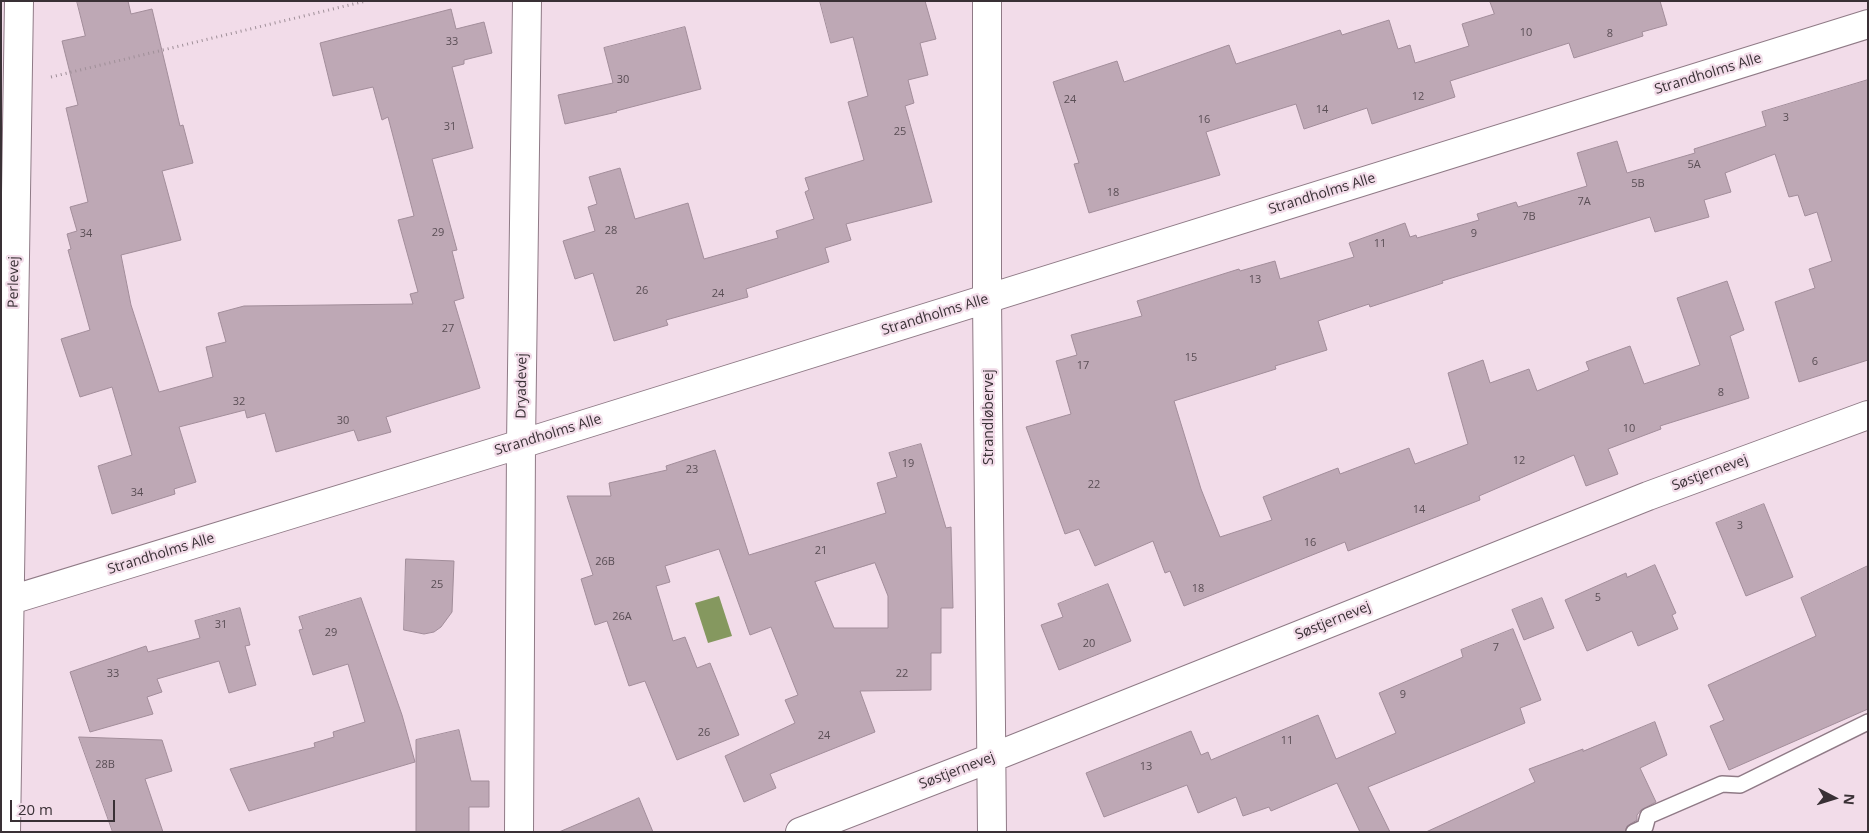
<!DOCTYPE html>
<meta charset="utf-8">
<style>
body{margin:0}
#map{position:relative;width:1869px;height:833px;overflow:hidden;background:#f2dce9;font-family:"Open Sans",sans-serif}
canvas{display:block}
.frame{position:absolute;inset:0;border:2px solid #393035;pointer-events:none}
.north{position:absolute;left:1809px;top:773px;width:50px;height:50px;-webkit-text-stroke:4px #f2dce9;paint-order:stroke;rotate:95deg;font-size:14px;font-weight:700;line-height:20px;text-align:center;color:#393035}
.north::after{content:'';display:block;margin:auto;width:18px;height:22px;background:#393035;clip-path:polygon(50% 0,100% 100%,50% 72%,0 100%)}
.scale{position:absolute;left:10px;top:800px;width:105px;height:22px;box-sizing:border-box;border:2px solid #393035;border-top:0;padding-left:6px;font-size:15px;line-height:18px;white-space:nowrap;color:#393035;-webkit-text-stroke:4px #f2dce9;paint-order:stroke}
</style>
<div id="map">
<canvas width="1869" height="833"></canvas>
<div class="frame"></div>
<div class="north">N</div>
<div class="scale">20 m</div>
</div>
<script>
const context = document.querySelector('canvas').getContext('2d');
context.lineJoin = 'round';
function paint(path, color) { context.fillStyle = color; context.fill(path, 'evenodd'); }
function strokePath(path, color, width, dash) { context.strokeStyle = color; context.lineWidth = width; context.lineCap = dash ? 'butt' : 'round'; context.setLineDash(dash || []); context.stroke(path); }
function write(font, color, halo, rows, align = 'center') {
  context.font = font + ' "Open Sans",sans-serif'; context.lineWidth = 4.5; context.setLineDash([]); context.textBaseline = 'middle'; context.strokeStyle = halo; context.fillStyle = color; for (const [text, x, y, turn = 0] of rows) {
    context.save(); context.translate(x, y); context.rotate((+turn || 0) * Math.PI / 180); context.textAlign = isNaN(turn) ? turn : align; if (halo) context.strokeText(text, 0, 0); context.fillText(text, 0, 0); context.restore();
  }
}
paint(new Path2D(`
 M719,596L732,636L708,643L695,603Z`), '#85985f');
const building = new Path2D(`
 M77,1H128L131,14L152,9L180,126L183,125L193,163L162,171L181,240L121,255L131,305L159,392L213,377L206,347L226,342L218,313L244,306L413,304L410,294L418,292L398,220L414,216L388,117L382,120L373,87L333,96L320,43L451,9L456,29L484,22L492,53L464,60V64L452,67L473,148L432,159L457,250L452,251L464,298L454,301L480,388L386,417L391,432L358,441L354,430L276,452L265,413L247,418L245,410L179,427L196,482L174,489L175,494L112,514L98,466L132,455L112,387L80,397L61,339L90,330L68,250L71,249L67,234L77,231L70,207L88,202L66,108L78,105L62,41L85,36Z
 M820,1H925L936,39L920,43L928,75L908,80L914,103L905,106L932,202L846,224L851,240L825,248L829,262L746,289L748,297L666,320L668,325L614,341L593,273L575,279L563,241L595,231L588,207L597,204L589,177L620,168L635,219L688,203L704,259L778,238L776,231L814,219L805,192L809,190L805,178L864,160L848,102L868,96L853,37L831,43Z
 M1490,1H1660L1667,25L1642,32L1643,36L1574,58L1569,43L1450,81L1455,97L1372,124L1367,108L1304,129L1296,104L1206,132L1220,175L1089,213L1074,164L1079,163L1053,82L1117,61L1124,82L1229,45L1236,64L1340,30L1342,35L1389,20L1398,49L1410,45L1415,63L1469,46L1462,24L1494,14Z
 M685,27L701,89L616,111L617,112L565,124L558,95L613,83L604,48Z
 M1868,80V360L1799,382L1775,302L1815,288L1809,269L1832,261L1817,212L1805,216L1798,195L1789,197L1775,154L1725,173L1731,192L1704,200L1709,217L1655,232L1650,217L1442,281L1443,283L1370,307L1369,304L1318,321L1327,350L1275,366L1276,369L1174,401L1201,489L1220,537L1272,520L1263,497L1338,468L1340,474L1409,448L1415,464L1468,444L1448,373L1483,360L1490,383L1529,369L1537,391L1589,370L1586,362L1630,346L1644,384L1700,365L1677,298L1727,281L1744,330L1730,336L1749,398L1660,426L1661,429L1608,449L1618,474L1586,486L1574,455L1479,496L1480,500L1348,551L1345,542L1184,606L1170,571L1165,573L1153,541L1095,566L1079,529L1065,534L1026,427L1071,414L1056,361L1077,355L1071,335L1142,316L1137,301L1239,269L1240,271L1275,261L1280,279L1354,257L1349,243L1405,223L1410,237L1416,235L1417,238L1479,220L1477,214L1516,202L1518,207L1587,186L1577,153L1617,141L1627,173L1695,153L1694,149L1766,126L1762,112Z
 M921,444L946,528L951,527L953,608H941V653H931V690L860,691L875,732L770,774L776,788L744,802L725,756L795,723L785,700L798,695L771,627L750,635L719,549L665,566L670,582L656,586L673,641L685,637L697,668L710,663L739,735L677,760L645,681L629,686L607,621L595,625L581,579L593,575L567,496H611L609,483L667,470L666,466L715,450L749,555L886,513L877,483L897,477L889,453ZM875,563L888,596V628H834L815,582Z
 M1764,504L1793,577L1746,596L1716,523Z
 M406,559L454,561L452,612L441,627L434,632L424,634L404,630Z
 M1655,565L1676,613L1672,615L1678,629L1638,646L1632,631L1587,651L1565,600L1626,573L1627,577Z
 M1868,566V709L1729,770L1710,726L1724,720L1708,685L1816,636L1801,598Z
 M1108,584L1131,641L1059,670L1041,625L1063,617L1058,604Z
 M361,598L402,715L415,762L249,811L230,769L315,747L314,743L334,737L333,732L365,722L348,664L313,675L299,630L303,629L299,617Z
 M1542,598L1554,628L1524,640L1512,610Z
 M240,608L250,645L245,646L256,685L229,693L219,661L157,679L162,692L147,697L153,714L90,732L70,672L146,646L148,652L200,638L195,621Z
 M1513,629L1541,700L1520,708L1525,723L1368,787L1390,832H1360L1337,783L1271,811L1269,807L1243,816L1236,797L1198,813L1187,785L1104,817L1086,773L1191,731L1201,755L1208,752L1211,760L1318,715L1336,759L1396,733L1379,693L1463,657L1461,650Z
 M1655,722L1667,755L1640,768L1656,802L1641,810L1637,815V820L1627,826L1625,832H1426L1535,782L1529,769L1583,749V751Z
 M459,730L471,781H489V807H469V832H416V740Z
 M79,737L162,740L172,771L145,779L163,832H113Z
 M639,798L653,832H559L634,800Z`);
paint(building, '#bea8b5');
strokePath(building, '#a28d9a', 1);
const lane = new Path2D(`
 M1634,832L1645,827L1648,816L1722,784L1740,785L1868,722`);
const street = new Path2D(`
 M987,1V298L992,832
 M1,603L521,444L1868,24
 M6,832L19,1
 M519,832L521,444L527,1
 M800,832L991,758L1648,496L1868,415`);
strokePath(lane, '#8f7a86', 18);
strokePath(street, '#8f7a86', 30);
strokePath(new Path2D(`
 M51,77L366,1`), '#9f8f98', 3, [1, 4]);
strokePath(lane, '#fff', 15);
strokePath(street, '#fff', 28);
write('11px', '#5a4e55', null, [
 ["10",1526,33],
 ["8",1610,34],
 ["33",452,42],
 ["30",623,80],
 ["12",1418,97],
 ["24",1070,100],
 ["14",1322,110],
 ["3",1786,118],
 ["16",1204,120],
 ["31",450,127],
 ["25",900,132],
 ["5A",1694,165],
 ["5B",1638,184],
 ["18",1113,193],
 ["7A",1584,202],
 ["7B",1529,217],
 ["28",611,231],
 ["29",438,233],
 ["34",86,234],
 ["9",1474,234],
 ["11",1380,244],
 ["13",1255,280],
 ["26",642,291],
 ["24",718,294],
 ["27",448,329],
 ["15",1191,358],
 ["6",1815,362],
 ["17",1083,366],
 ["8",1721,393],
 ["32",239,402],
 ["30",343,421],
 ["10",1629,429],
 ["12",1519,461],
 ["19",908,464],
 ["23",692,470],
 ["22",1094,485],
 ["34",137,493],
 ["14",1419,510],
 ["3",1740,526],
 ["16",1310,543],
 ["21",821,551],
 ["26B",605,562],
 ["25",437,585],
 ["18",1198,589],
 ["5",1598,598],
 ["26A",622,617],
 ["31",221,625],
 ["29",331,633],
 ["20",1089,644],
 ["7",1496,648],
 ["33",113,674],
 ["22",902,674],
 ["9",1403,695],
 ["26",704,733],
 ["24",824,736],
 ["11",1287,741],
 ["28B",105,765],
 ["13",1146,767]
]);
write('14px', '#393035', '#f2dce9', [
 ["Strandholms Alle",1708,74,-17],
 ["Strandholms Alle",1322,194,-17],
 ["Perlevej",14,282,-89],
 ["Strandholms Alle",935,315,-17],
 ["Dryadevej",522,386,-89],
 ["Strandløbervej",989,417,-90],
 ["Strandholms Alle",548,435,-17],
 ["Søstjernevej",1710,473,-20],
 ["Strandholms Alle",161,554,-17],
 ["Søstjernevej",1333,621,-22],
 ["Søstjernevej",957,771,-21]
]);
</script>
